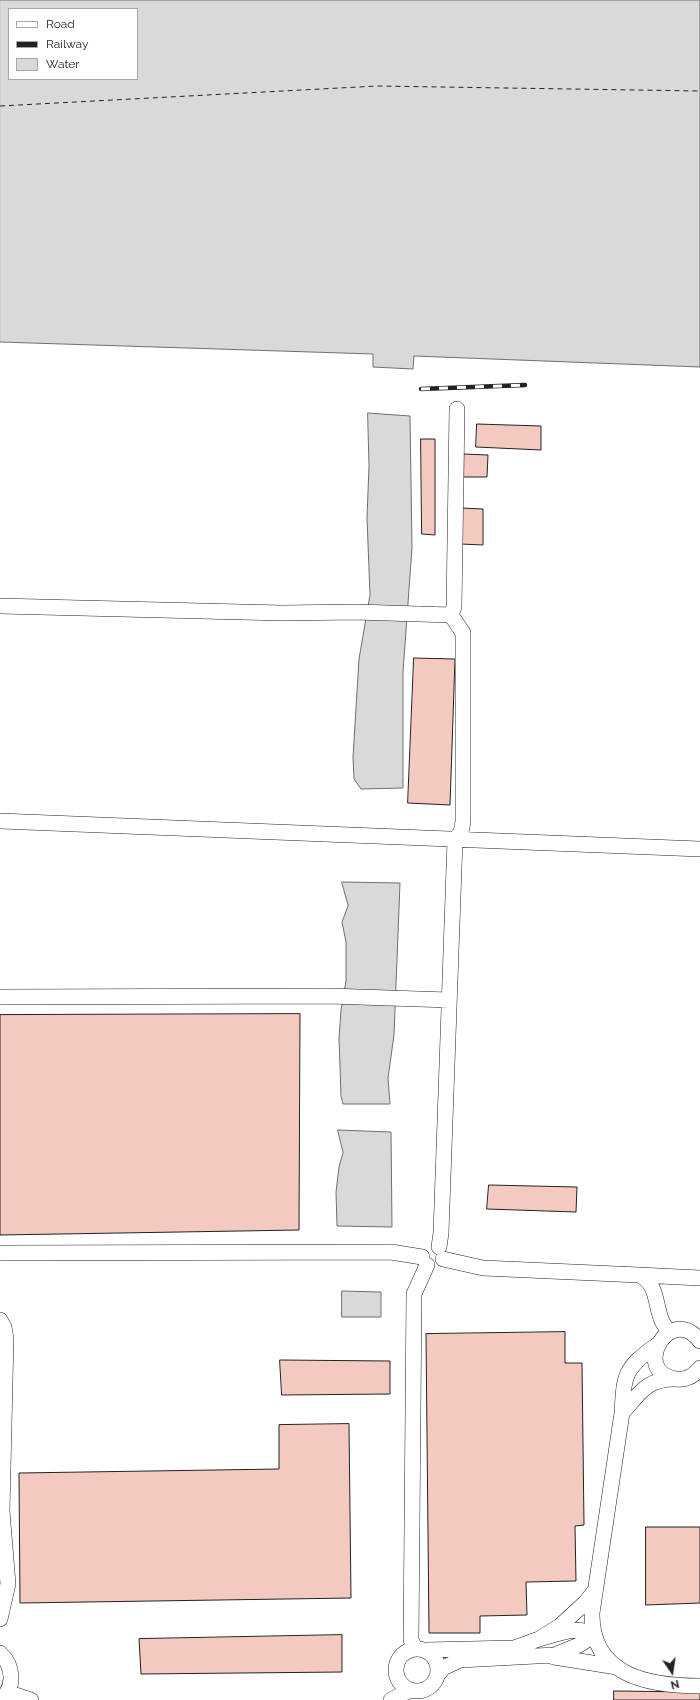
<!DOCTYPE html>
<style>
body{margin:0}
#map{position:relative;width:700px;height:1700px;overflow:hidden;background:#fff;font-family:Raleway,sans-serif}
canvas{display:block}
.legend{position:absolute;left:8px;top:8px;width:130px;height:72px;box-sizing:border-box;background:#fff;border:1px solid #a7a7a7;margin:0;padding:5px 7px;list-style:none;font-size:12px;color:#222}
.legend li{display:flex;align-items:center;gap:8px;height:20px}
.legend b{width:20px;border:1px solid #a7a7a7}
.north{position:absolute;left:652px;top:1652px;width:40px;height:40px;-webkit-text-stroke:3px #fff;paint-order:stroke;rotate:167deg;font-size:11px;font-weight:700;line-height:16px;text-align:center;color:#222}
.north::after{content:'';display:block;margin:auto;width:14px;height:18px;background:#222;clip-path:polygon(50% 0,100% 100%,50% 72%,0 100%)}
</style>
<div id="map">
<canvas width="700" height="1700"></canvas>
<ul class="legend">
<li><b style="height:5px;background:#fff"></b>Road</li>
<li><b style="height:5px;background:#222"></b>Railway</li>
<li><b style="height:11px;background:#d9d9d9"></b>Water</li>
</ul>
<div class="north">N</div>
</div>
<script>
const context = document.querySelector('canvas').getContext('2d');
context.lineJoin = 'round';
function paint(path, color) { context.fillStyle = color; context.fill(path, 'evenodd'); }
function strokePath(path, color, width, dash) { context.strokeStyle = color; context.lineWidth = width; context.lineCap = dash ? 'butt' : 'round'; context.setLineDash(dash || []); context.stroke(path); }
const water = new Path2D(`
 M0,0H700V367L414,356L413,369L373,367V354L0,342ZM9,9H137V79H9Z
 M368,413L410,416L412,548L403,672V788L361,789L354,779L353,757L359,659L370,595L367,518L369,466Z
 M342,882L400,883L394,1035L388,1078L390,1104H343L341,1096L339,1038L341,1010L346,981V942L342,922L348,906Z
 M338,1130L391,1132L392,1227L337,1226L336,1192L339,1167L343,1153Z
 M342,1291L381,1292V1317H342Z`);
paint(water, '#d9d9d9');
strokePath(water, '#6f6f6f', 1);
strokePath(new Path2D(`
 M0,106L377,86L700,91`), '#222', 1, [5, 4]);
const building = new Path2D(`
 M477,424L541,426V450L476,447Z
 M421,439H435V535L422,534Z
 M464,454L488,455L487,477H464Z
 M461,508L483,509V545L460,544Z
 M414,658L455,659L450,805L408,803Z
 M300,1014L299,1230L0,1235V1015Z
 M489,1185L577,1187L576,1212L487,1209Z
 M565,1332V1363H582L584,1525L575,1526L576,1581L526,1582L527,1615L480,1616V1633H429L426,1334Z
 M280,1360L390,1361V1394L282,1395Z
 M349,1424L351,1598L20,1603L19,1473L279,1469V1425Z
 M646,1527H700V1603L646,1605Z
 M342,1635V1672L141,1674L139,1639Z
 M614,1691L700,1692V1700H614Z`);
paint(building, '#f3c9c0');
strokePath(building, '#222', 1);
const minor = new Path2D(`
 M0,606L282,613L356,612L451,615
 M0,821L700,849
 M0,997L329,996L449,1000
 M439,1247L441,1233L455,840L461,832L463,822V633L451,615L454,607L457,409
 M0,1253L391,1252L422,1257
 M443,1259L483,1268L639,1275C658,1283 655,1306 662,1321C664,1325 667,1329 669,1332
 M639,1275L700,1278
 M0,1320L4,1327L6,1339L2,1511L8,1584L0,1619
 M700,1341C670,1302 630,1372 676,1379C686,1380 694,1376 700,1368
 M657,1345C624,1368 624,1375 622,1413L592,1613C591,1676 649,1686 700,1686
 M622,1413C640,1393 646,1379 675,1379
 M415,1648L411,1640L414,1294L427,1265
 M396 1670a21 21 0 1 1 42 0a21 21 0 1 1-42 0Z
 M426,1650L514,1648L539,1639L560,1626L586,1602L595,1590
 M0,1653C14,1666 15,1687 1,1700
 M554,1657L617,1667
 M437,1676L443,1668L460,1660L555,1655L579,1645L594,1635C579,1624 555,1635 539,1639
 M7,1692L31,1700
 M391,1700L410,1690`);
strokePath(minor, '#222', 16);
strokePath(minor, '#fff', 15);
const rail = new Path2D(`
 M421,389L525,385`);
strokePath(rail, '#222', 4.5);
strokePath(rail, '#fff', 3, [9]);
</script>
